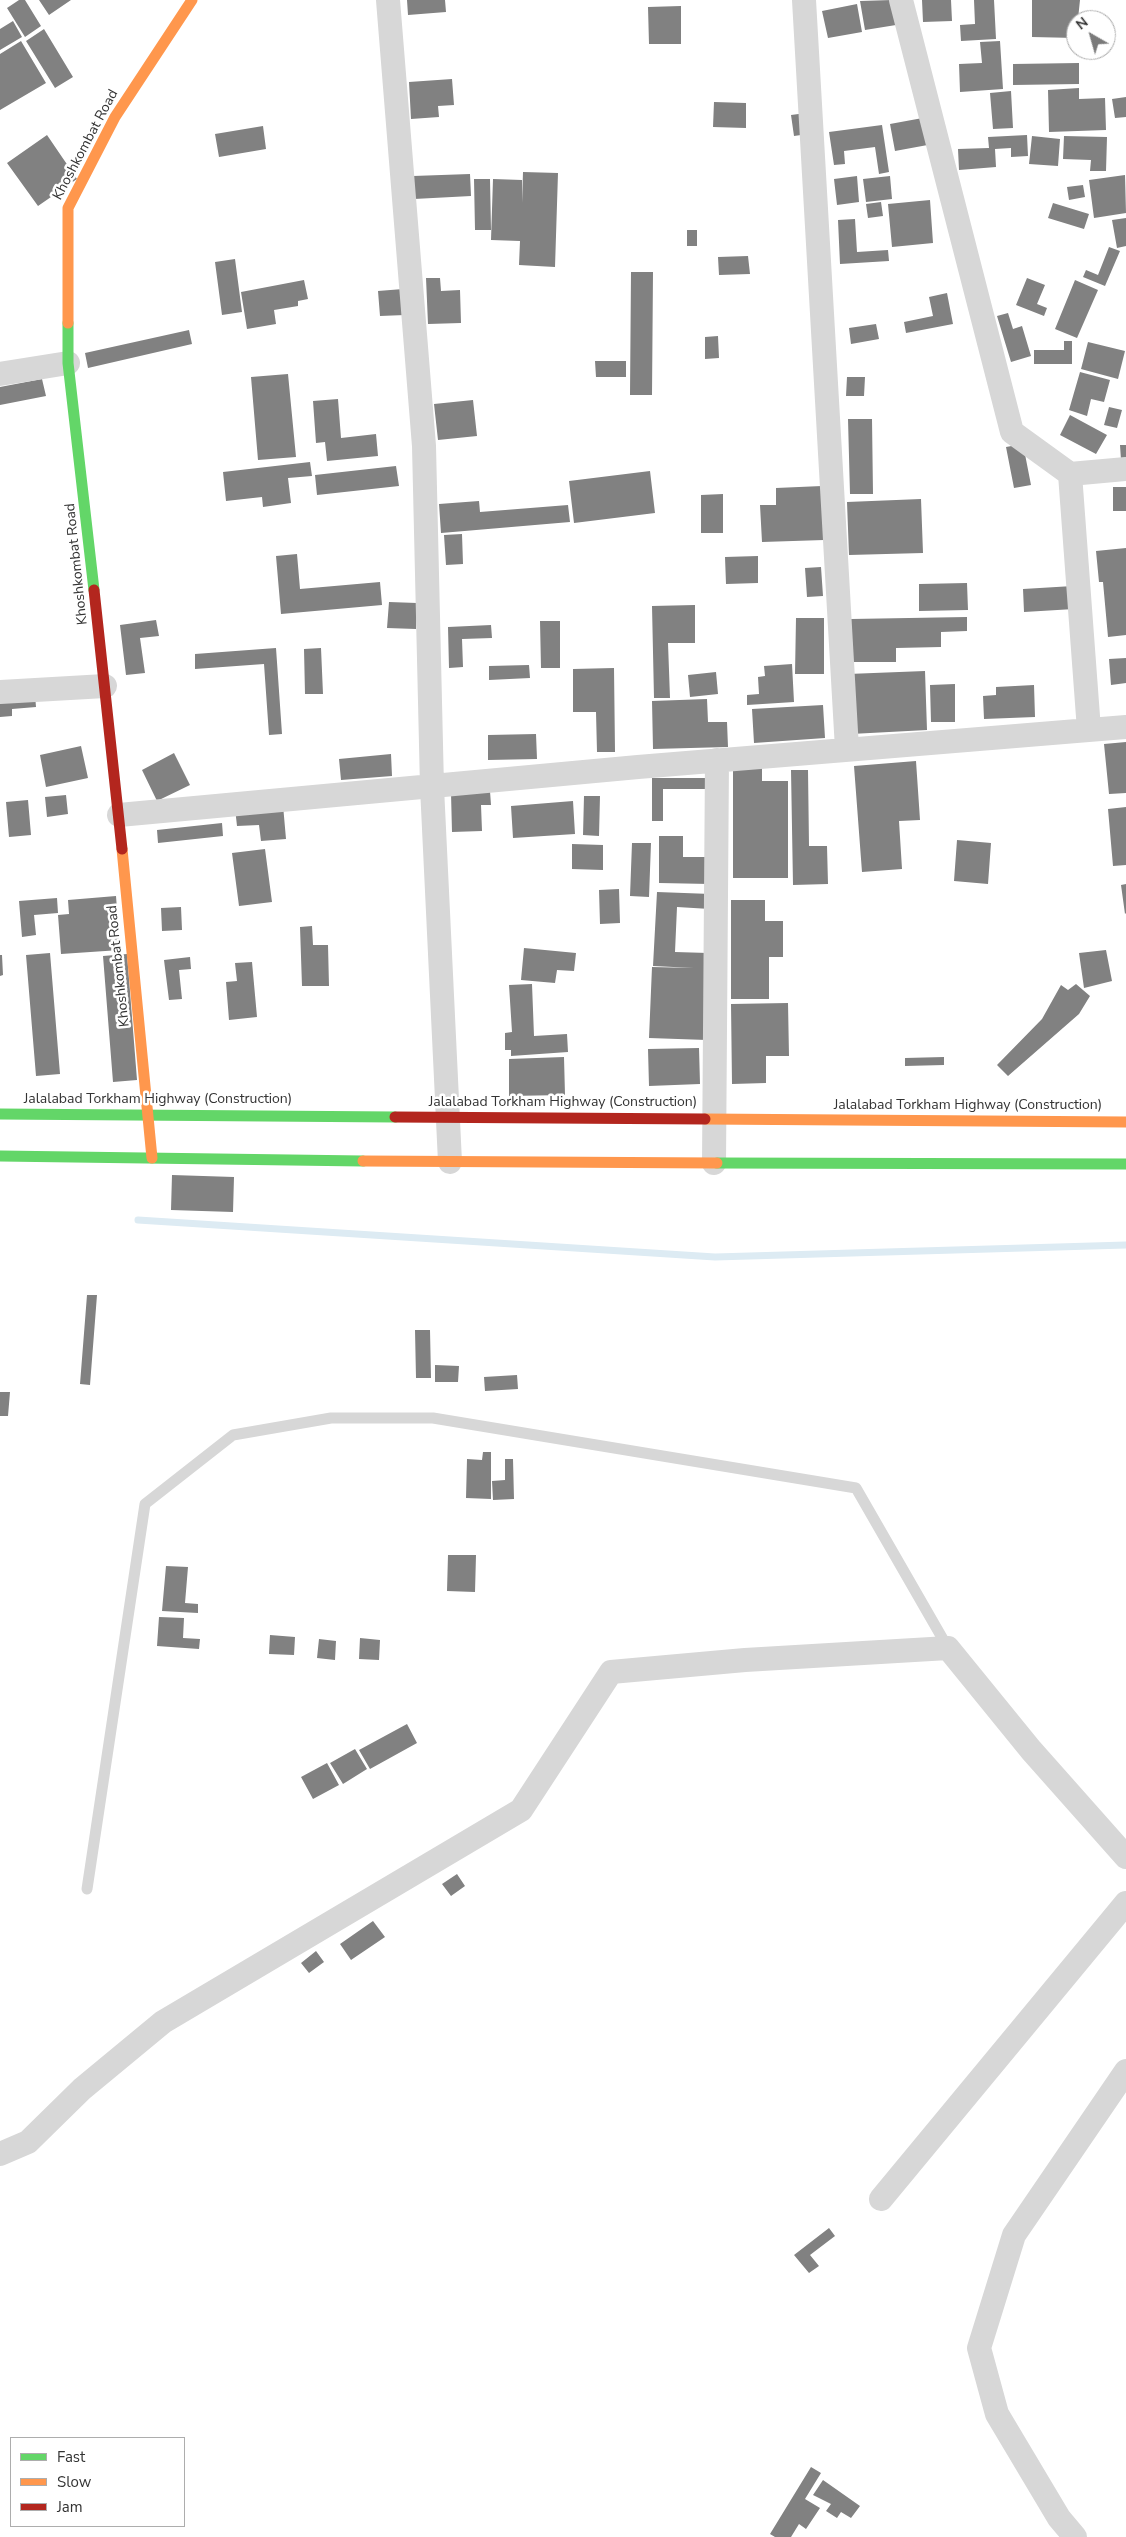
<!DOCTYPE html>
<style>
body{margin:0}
#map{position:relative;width:1126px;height:2537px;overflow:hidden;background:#fff;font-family:"Nunito Sans",sans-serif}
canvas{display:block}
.legend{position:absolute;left:10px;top:2437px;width:175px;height:90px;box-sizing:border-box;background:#fff;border:1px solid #adadad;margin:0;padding:6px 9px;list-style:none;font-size:15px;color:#333}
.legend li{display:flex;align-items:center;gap:10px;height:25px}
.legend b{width:25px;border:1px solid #adadad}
.north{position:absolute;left:1066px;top:10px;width:50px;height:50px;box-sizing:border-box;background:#fff;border:1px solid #adadad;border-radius:50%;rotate:322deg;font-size:14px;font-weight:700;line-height:20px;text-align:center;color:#333}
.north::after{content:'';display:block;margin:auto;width:18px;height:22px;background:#7a7a7a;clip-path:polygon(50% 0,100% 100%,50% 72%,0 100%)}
</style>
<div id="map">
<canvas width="1126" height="2537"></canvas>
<ul class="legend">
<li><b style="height:6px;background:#63d668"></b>Fast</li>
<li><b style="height:6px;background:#ff974d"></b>Slow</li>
<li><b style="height:6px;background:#b3261e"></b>Jam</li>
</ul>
<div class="north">N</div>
</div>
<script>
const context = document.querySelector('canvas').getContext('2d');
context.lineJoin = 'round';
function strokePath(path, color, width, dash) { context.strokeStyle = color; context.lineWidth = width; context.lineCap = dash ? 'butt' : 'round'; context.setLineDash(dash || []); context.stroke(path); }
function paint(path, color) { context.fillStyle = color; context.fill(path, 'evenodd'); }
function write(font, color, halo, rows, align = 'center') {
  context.font = font + ' "Nunito Sans",sans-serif'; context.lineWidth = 5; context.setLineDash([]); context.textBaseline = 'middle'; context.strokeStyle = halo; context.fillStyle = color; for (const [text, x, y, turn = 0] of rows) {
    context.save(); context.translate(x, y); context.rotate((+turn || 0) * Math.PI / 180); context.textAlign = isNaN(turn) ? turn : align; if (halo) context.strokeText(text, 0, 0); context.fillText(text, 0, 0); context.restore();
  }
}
strokePath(new Path2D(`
 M138,1220L715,1257L1126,1245`), '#ddebf3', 7);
paint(new Path2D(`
 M19,0H25L41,26L25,37L7,8Z
 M39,0H71L49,15Z
 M407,0H445L446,12L408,15Z
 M892,0L896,25L865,30L860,1Z
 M922,0H951L952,21L923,22Z
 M974,0H994L996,39L961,41L960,25L975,24Z
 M1032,0H1080L1076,38L1032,37Z
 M857,4L862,32L828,38L822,11Z
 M681,6V44H649L648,7Z
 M13,21L22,37L0,50V29Z
 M44,29L73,77L55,88L26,41Z
 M21,41L46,83L0,110V54Z
 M1000,41L1003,89L960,92L959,64L982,63L980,42Z
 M1079,63V84L1013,85V64Z
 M452,79L454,105L438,106L439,117L411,119L409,82Z
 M1079,88V99L1105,98L1106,130L1049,132L1048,90Z
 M1011,91L1013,128L993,129L990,93Z
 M1126,97V117L1115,118L1112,99Z
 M714,102L746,103V128L713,127Z
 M806,113L808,134L794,136L791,115Z
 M928,117L933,144L895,151L890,124Z
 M882,125L889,172L879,174L875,147L844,151L845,164L834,165L829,132Z
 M263,126L266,149L219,157L215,134Z
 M47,135L77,179L38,206L7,163Z
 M1027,135L1028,156L1011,157V148L995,149L996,167L959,170L958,149L989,148L988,137Z
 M1032,136L1060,139L1058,166L1029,164Z
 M1064,136L1107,137L1106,171H1090L1091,160L1063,159Z
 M523,172L558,173L555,267L519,265L520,241L491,240L493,179L522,180V203Z
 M470,174L471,196L414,199L413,176Z
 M1125,175L1126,213L1094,218L1089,180Z
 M857,176L859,202L837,205L834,179Z
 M890,176L892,199L866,202L863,179Z
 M474,179H490L491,230H475Z
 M1083,185L1085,197L1069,200L1067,187Z
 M930,200L933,243L892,247L888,204Z
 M881,202L883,216L868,218L866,204Z
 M1053,203L1089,214L1084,229L1048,218Z
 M1126,218V246L1117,248L1112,220Z
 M855,219L857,252L888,250L889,261L840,264L838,220Z
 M687,230H697V246H687Z
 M1109,247L1120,251L1105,286L1083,277L1086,270L1098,275Z
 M748,256L750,274L719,275L718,257Z
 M235,259L242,312L222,315L215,262Z
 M631,272H653L652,395H630Z
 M426,278H440L441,291L460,290L461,323L428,324Z
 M1027,278L1045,285L1037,304L1047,308L1044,316L1016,305Z
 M304,280L308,299L298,301V306L274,310L276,324L247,329L241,292Z
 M1075,280L1098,290L1077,338L1055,329Z
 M403,289L405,315L380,316L378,291Z
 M947,293L953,324L906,333L904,322L933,316L929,297Z
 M1008,313L1013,329L1022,326L1031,356L1011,362L997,316Z
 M876,324L879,339L851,344L849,328Z
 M189,330L192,344L88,368L85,353Z
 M718,336L719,358L705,359V337Z
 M1064,341H1072V364H1034V350H1064Z
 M1088,342L1125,351L1118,379L1081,369Z
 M595,361H626V377H596Z
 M1080,372L1110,380L1104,402L1091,399L1087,416L1069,410Z
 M288,374L296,457L258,460L251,377Z
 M847,377H865L864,396H846Z
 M42,379L46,396L0,405V387Z
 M338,399L341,438L376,434L378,456L327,461L325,442L316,443L313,401Z
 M473,400L477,436L438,440L434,404Z
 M1109,407L1122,410L1117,428L1104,425Z
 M1070,415L1107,435L1096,454L1060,435Z
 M848,419H872L873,494H850Z
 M1023,444L1031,485L1014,488L1006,447Z
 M1120,445H1126V460H1121Z
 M310,462L312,476L288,478L291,503L263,507L262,497L226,501L223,472Z
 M396,466L399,486L317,495L315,475Z
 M650,471L655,513L574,523L569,481Z
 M822,486L824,540L762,542L760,505H776V488Z
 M1113,487H1126V511H1113Z
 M723,494V533H701V495Z
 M921,499L923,553L849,555L847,502Z
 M479,501L480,512L568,505L570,522L441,533L439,504Z
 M462,534L463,564L446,565L444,535Z
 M1126,548V635L1108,637L1103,582H1099L1096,551Z
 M297,554L300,589L380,582L382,605L281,614L276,556Z
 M758,556V583L726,584L725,557Z
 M821,567L823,596L807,597L805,568Z
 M967,583L968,610L919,611V584Z
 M1073,586L1074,609L1024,612L1023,589Z
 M389,602L417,603L416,629L387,628Z
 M695,605V643H668L670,698H654L652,606Z
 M967,617V631L941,632V647L896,648V662H851V619Z
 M796,618H824V674H795Z
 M156,620L159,636L140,638L145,673L126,675L120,625Z
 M540,621H560V668H541Z
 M491,625L492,638L462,639L463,667L449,668L448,627Z
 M276,648L282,734L269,735L264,664L195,669V654Z
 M321,648L323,694H305L304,649Z
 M1126,658V683L1111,685L1109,659Z
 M792,664L794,702L747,705V695L759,694L758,677L765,676L764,666Z
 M529,665L530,678L489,680V666Z
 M614,668L615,752H597L596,712H573V669Z
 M925,671L927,730L851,734L848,674Z
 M716,672L718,694L690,697L688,675Z
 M955,684V722H931L930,685Z
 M1034,685L1035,717L984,719L983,696L996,695V687Z
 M35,695L36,707L12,709V716L0,717V697Z
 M707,699L708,722H727L728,747L653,749L652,701Z
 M823,705L825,738L754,743L752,709Z
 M536,734L537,759L488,760V735Z
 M1126,742V793L1109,794L1104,744Z
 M81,746L88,778L46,787L40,755Z
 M174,753L190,785L157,801L142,770Z
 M391,754L392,776L341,780L339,759Z
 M916,761L920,820L899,821L902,869L862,872L854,766Z
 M733,765H762V781H788V878H733Z
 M791,770H808L809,846H827L828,884L793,885Z
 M652,778H712V789H663V821H652Z
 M490,791L491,805H481L482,831L452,832L451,793Z
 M66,795L68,814L47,817L45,797Z
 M584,796H600L599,836L583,835Z
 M28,800L31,835L9,837L6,802Z
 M573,801L575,834L513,838L511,806Z
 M283,805L286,839L261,841L259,825L237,826L235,808Z
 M1126,807V865L1113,866L1108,809Z
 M222,823L223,836L158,843L157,830Z
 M659,836H683V857H711L710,884L659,883Z
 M957,840L991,843L988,884L954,881Z
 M632,843H651L649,897L630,896Z
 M572,844L603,845V870L572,869Z
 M265,849L272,902L239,906L232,853Z
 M1126,884V913L1125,914L1121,885Z
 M619,889L620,923L600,924L599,890Z
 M657,892L711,894L710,909L677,907L675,952L708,953L707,1040L649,1038L652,967L694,968L653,966Z
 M116,896L120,950L61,954L58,915L69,914L68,900Z
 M57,898L58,913L34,915L36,935L22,937L19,901Z
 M731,900H765V921H783V957H769V999H731Z
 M181,907L182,930L162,931L161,908Z
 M312,926L313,945H328L329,986H302L300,927Z
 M524,948L576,953L574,971L557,970L555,983L521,980Z
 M1106,950L1112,981L1084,988L1079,953Z
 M50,953L60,1074L36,1076L26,955Z
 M127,954L137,1080L113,1082L103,956Z
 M0,955H2L3,975L0,976Z
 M190,957L191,969L179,970L182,999L169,1000L164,960Z
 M252,962L257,1017L229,1020L226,982L237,981L235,963Z
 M532,984L534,1036L567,1034L568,1052L511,1056V1050H505V1033L512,1032L509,985Z
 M1076,984L1090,996L1079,1014L1008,1076L997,1065L1042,1019L1061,985L1068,990Z
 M788,1003L789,1056H766V1083L732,1084L731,1004Z
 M699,1048L700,1084L649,1086L648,1049Z
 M564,1057L565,1095L509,1096V1059Z
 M944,1057V1065L905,1066V1058Z
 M172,1175L234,1177L233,1212L171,1210Z
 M87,1295H97L90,1385L80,1384Z
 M415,1330H430L431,1378H416Z
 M435,1365L459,1366L458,1382H435Z
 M517,1375L518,1389L485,1391L484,1377Z
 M0,1392H10L8,1416H0Z
 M483,1452H491V1499L466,1498L467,1459L482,1460Z
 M505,1459H513L514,1499L493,1500L492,1481L505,1480Z
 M448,1555H476L475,1592L447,1591Z
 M166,1566L188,1567L185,1603L198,1604V1613L162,1611Z
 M159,1617L184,1618L183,1638L200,1639L199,1649L157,1646Z
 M270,1635L295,1637L294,1655L269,1654Z
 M360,1638L380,1640L379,1660L359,1659Z
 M319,1639L336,1641L335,1660L317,1658Z
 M407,1724L417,1743L370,1769L359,1750Z
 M355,1749L367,1769L343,1784L330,1763Z
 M327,1763L339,1785L313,1799L301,1777Z
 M457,1874L465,1886L451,1896L442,1884Z
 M373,1921L385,1937L351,1960L340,1944Z
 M316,1951L324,1962L309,1973L301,1963Z
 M829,2228L835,2236L810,2255L819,2266L809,2273L794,2255Z
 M811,2467L821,2473L805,2499L820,2508L806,2529L799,2524L791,2537H775L770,2534Z
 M823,2480L860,2506L851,2518L841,2512L837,2518L826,2511L831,2504L813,2495Z`), '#818181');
strokePath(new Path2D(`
 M87,1889L145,1504L233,1435L331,1418H433L856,1488L948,1648`), '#d7d7d7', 11);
strokePath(new Path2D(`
 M388,0L424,446L432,787L450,1162
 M804,0L847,749
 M901,0L1012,432L1070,474L1089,730
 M0,374L68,363
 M1070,474L1126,469
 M0,692L105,686
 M119,815L638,767L1126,727
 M714,1163L717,760
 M0,2154L28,2142L82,2089L163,2022L521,1810L611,1672L745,1660L948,1648L1031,1750L1126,1857
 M881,2199L1126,1903
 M1075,2537L1059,2518L997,2414L979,2348L1014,2235L1126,2071`), '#d7d7d7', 24);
strokePath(new Path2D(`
 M68,323V363L94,590
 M0,1114L395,1117
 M0,1156L363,1161
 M717,1163L1126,1164`), '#63d668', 11);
strokePath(new Path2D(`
 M68,323V208L115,117L192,0
 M122,849L152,1158
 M705,1119L1126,1122
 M363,1161L717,1163`), '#ff974d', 11);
strokePath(new Path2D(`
 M94,590L122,849
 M395,1117L705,1119`), '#b3261e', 11);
write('14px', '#333', '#fff', [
 ["Khoshkombat Road",86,145,-62],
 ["Khoshkombat Road",77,564,-96],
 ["Khoshkombat Road",119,966,-96],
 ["Jalalabad Torkham Highway (Construction)",158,1100],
 ["Jalalabad Torkham Highway (Construction)",563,1103],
 ["Jalalabad Torkham Highway (Construction)",968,1106]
]);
</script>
